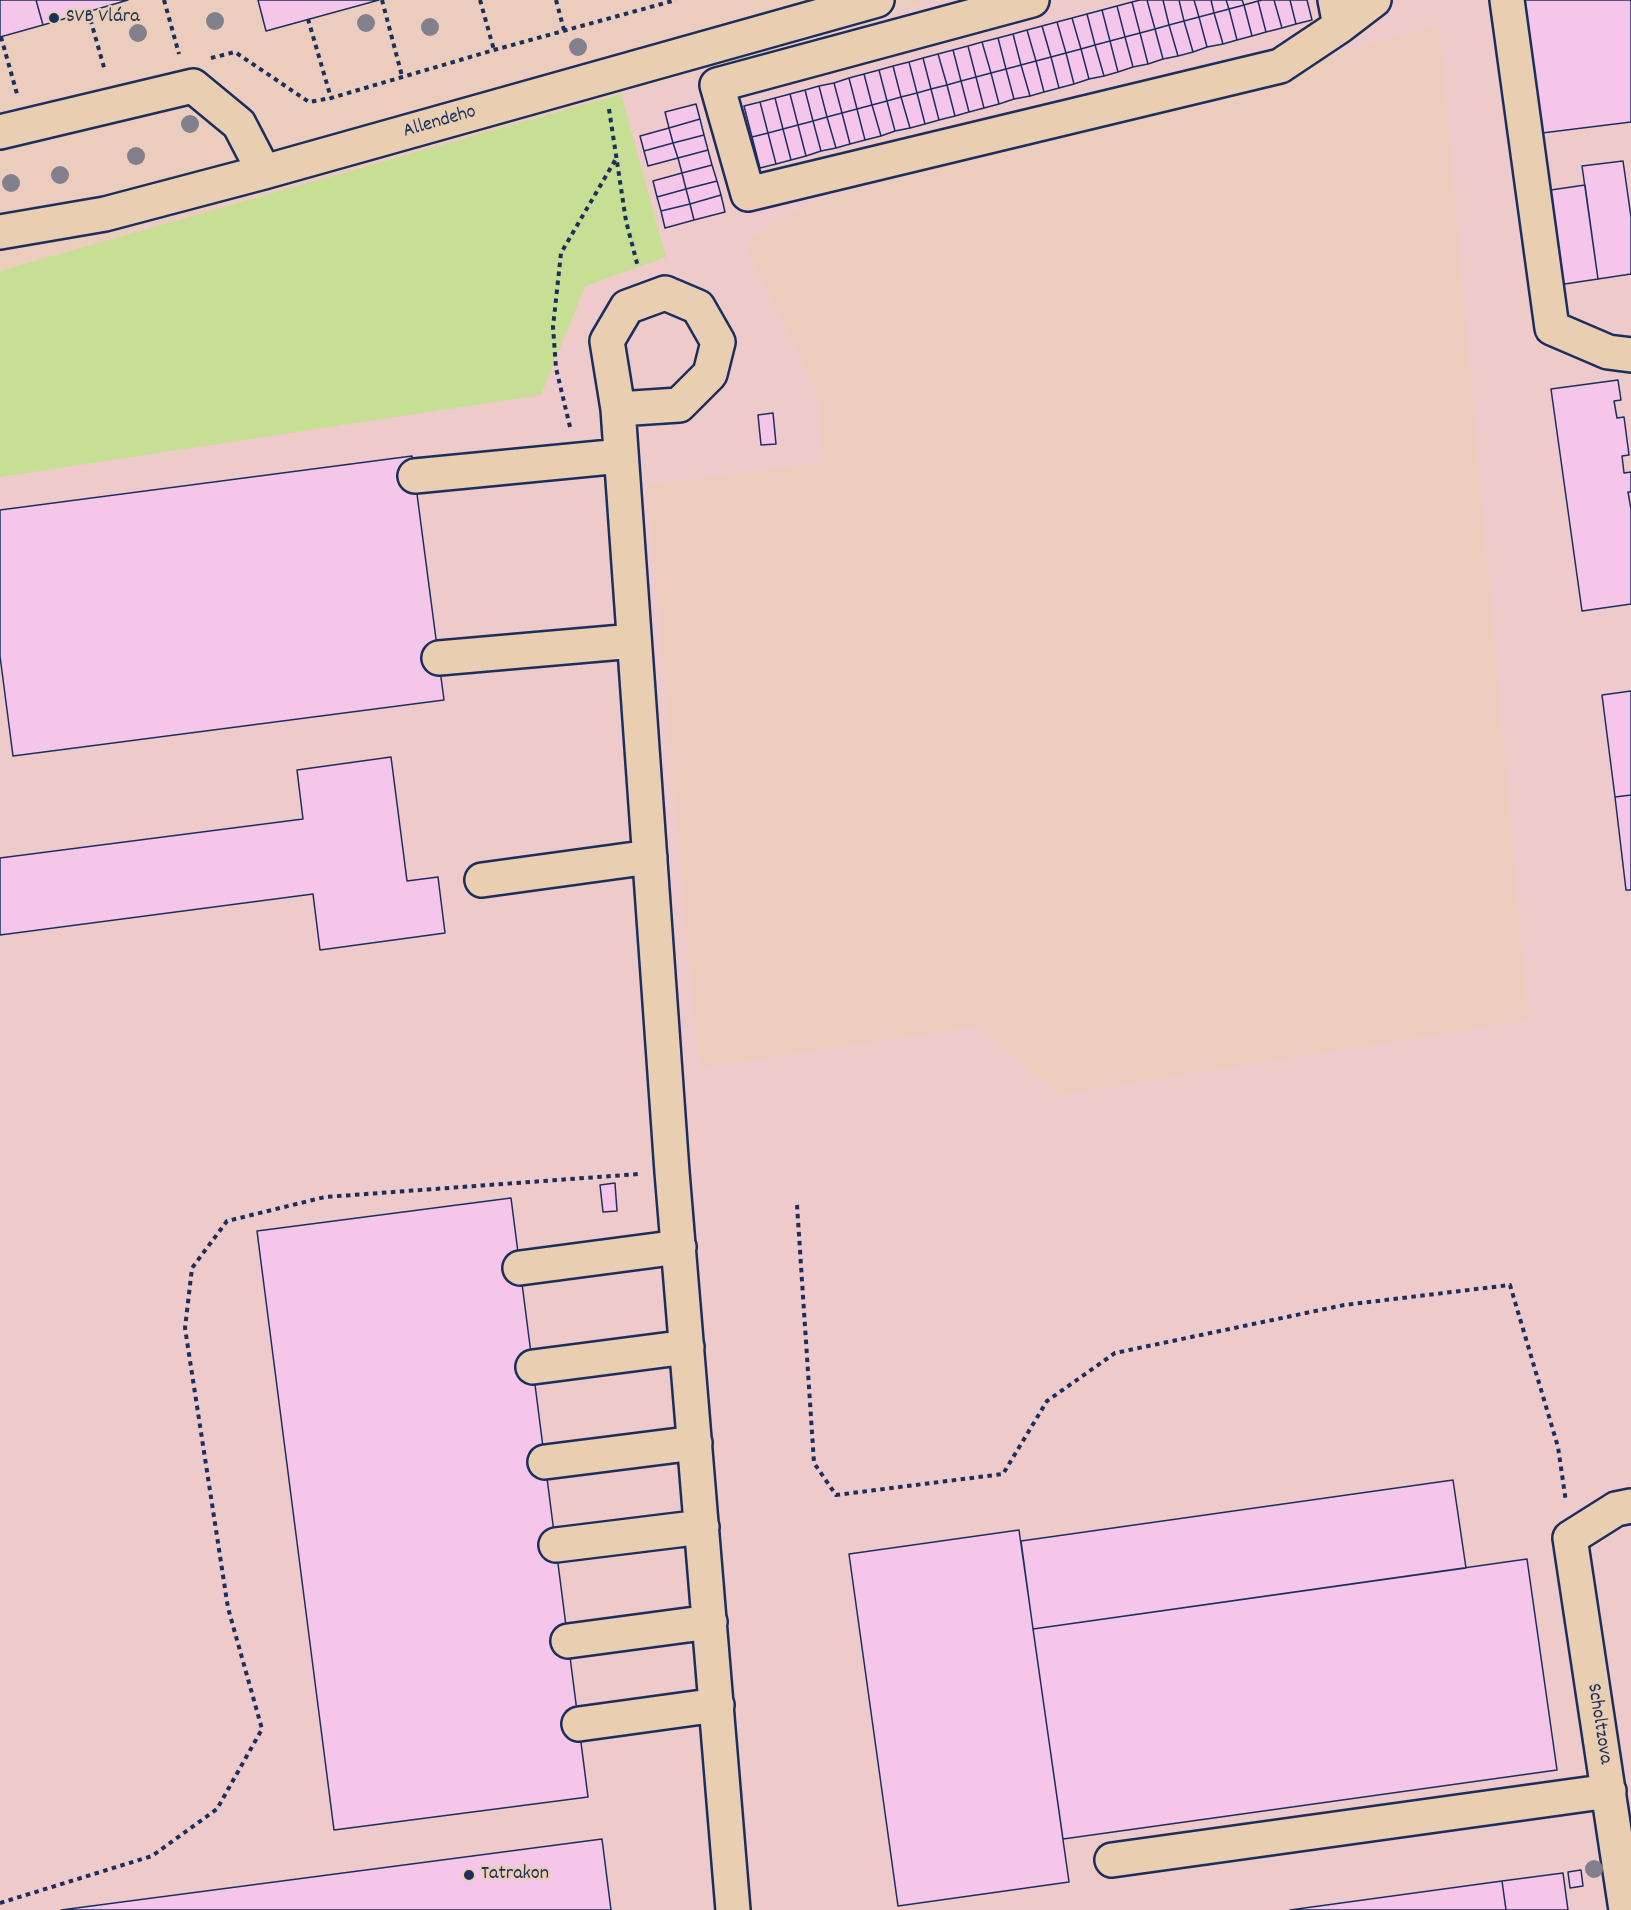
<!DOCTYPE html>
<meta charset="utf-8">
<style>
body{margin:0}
canvas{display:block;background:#ecccbc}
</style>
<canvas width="1631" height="1910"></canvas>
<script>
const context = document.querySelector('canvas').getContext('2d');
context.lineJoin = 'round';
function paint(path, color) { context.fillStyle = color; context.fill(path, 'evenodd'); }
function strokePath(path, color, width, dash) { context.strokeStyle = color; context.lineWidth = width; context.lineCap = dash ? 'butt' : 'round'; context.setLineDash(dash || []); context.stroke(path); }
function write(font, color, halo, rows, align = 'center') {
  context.font = font + ' Dekko,sans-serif'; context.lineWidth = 4.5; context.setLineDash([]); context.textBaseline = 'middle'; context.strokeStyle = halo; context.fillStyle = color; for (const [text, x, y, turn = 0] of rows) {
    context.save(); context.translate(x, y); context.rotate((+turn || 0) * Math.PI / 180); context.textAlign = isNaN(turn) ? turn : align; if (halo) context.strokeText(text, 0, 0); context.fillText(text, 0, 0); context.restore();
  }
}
paint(new Path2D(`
 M929,0H1631V1910H0V477L541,395L585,286L665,257L621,94L842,33ZM1439,25L1528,1020L1057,1095L979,1026L699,1068L647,485L823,463L818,396L744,242L814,201Z`), '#efcaca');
paint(new Path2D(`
 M621,94L666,257L585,286L541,395L0,477V271Z`), '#c6df95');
const building = new Path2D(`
 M0,0H36L43,25L0,37Z
 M36,0H128L43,25Z
 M258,0H379L266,31Z
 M1140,0H1147L1155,29L1140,33L1132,2Z
 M1147,0H1163L1169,25L1155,29Z
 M1163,0H1179L1184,21L1169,25Z
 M1179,0H1194L1199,17L1184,21Z
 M1194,0H1211L1214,13L1199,17Z
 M1211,0H1226L1229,9L1214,13Z
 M1226,0H1242L1244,5L1229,9Z
 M1262,0H1274L1282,28L1266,32L1258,1Z
 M1274,0H1290L1296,24L1282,28Z
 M1290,0H1307L1312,20L1296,24Z
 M1517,0H1631V122L1534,134Z
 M1258,1L1266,32L1252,36L1244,5Z
 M1132,2L1140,33L1125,37L1117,6Z
 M1244,5L1252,36L1237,40L1229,9Z
 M1117,6L1125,37L1110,41L1102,10Z
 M1229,9L1237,40L1223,44L1214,13Z
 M1102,10L1110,41L1095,45L1087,14Z
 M1214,13L1223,44L1207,47L1199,17Z
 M1087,14L1095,45L1081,49L1072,18Z
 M1199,17L1207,47L1193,52L1184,21Z
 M1072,18L1081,49L1066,53L1057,22Z
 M1184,21L1193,52L1178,56L1169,25Z
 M1057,22L1066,53L1051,57L1042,26Z
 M1169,25L1178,56L1163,59L1155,29Z
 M1042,26L1051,57L1036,61L1027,30Z
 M1155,29L1163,59L1148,64L1140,33Z
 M1027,30L1036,61L1021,65L1013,34Z
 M1140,33L1148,64L1133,67L1125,37Z
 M1013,34L1021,65L1006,69L998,38Z
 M1125,37L1133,67L1118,72L1110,41Z
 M998,38L1006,69L991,73L982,42Z
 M1110,41L1118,72L1104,76L1095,45Z
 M982,42L991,73L976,77L968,46Z
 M1095,45L1104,76L1089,79L1081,49Z
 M968,46L976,77L961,81L953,50Z
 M1081,49L1089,79L1074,84L1066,53Z
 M953,50L961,81L947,85L938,54Z
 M1066,53L1074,84L1059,88L1051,57Z
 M938,54L947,85L931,89L923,58Z
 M1051,57L1059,88L1044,92L1036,61Z
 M923,58L931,89L917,93L909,62Z
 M1036,61L1044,92L1030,96L1021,65Z
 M909,62L917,93L901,97L893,66Z
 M1021,65L1030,96L1014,99L1006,69Z
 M893,66L901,97L887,101L879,70Z
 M1006,69L1014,99L999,104L991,73Z
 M879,70L887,101L872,105L864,74Z
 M991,73L999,104L984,108L976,77Z
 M864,74L872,105L857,109L849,78Z
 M976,77L984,108L969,112L961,81Z
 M849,78L857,109L842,113L834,83Z
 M961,81L969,112L955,116L947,85Z
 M834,83L842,113L827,117L819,86Z
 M947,85L955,116L939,120L931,89Z
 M819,86L827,117L813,121L805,90Z
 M931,89L939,120L925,124L917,93Z
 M805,90L813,121L798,125L790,94Z
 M917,93L925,124L910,128L901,97Z
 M790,94L798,125L783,129L775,98Z
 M901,97L910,128L895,131L887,101Z
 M775,98L783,129L768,133L760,102Z
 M887,101L895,131L881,136L872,105Z
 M760,102L768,133L752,137L744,106Z
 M696,104L700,119L669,128L665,112Z
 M872,105L881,136L865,140L857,109Z
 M857,109L865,140L850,144L842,113Z
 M842,113L850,144L836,148L827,117Z
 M827,117L836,148L821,151L813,121Z
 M700,119L704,135L673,143L669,128Z
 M813,121L821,151L806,156L798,125Z
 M798,125L806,156L791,160L783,129Z
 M669,128L673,143L644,151L640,136Z
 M783,129L791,160L776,164L768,133Z
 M768,133L776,164L760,168L752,137Z
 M704,135L708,150L678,158L673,143Z
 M673,143L678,158L648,166L644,151Z
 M708,150L712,165L682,173L678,158Z
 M1623,161L1631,217V274L1598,279L1582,166Z
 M712,165L717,181L686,189L682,173Z
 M682,173L686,189L657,197L653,181Z
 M717,181L721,195L690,204L686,189Z
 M1585,185L1598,279L1558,285L1544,191Z
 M686,189L690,204L661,211L657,197Z
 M721,195L725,212L694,220L690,204Z
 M690,204L694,220L665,228L661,211Z
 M1618,380L1621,400L1614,401L1617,418L1624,417L1629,455L1622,456L1624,473L1631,472V492H1628L1631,509V604L1582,611L1551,389Z
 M773,413L776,444L761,445L758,415Z
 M412,456L444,700L13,756L0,656V510Z
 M1631,691V795L1615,797L1602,695Z
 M391,757L407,881L438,877L445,933L320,950L313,894L0,935V858L303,819L297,770Z
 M1631,795V890H1626L1615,797Z
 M615,1183L617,1211L603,1212L600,1185Z
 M511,1198L588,1797L334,1830L257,1231Z
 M1453,1480L1466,1568L1033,1629L1021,1541Z
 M1019,1530L1069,1882L898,1906L849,1554Z
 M1527,1559L1557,1770L1063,1839L1033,1629Z
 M602,1839L611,1910H61Z
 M1581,1870L1583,1886L1570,1888L1568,1872Z
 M1563,1873L1568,1910H1506L1502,1881Z
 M1502,1881L1506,1910H1290Z`);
paint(building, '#f5c6ea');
strokePath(building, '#1b2f5e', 1.5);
const minor = new Path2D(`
 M1032,0L717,85L748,194L1280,66L1340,26L1335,0
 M1507,0L1552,328L1608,352L1631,355
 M1340,26L1374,0
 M0,132L193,86L239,124L264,172
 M0,232L105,214L264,172L877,0
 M618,409L679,405L710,374L718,342L698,307L665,293L627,307L607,341L618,409L672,1172L733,1910
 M415,476L621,456
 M439,658L634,641
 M482,880L650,857
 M520,1268L679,1247
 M533,1367L687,1347
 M545,1462L695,1443
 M556,1545L702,1527
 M568,1641L710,1622
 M579,1724L717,1705
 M1112,1860L1609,1791
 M1626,1910L1570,1538L1616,1509L1631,1506`);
strokePath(minor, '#1b2f5e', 38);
strokePath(new Path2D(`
 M164,0L179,54
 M382,0L402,76
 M480,0L494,50
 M556,0L564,30
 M88,11L105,71
 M308,19L331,98
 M1,37L17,94
 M211,58L235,52L309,102L331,98L494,50L676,0
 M609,109L626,221L638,267
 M570,427L556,368L553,327L561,253L617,157
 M797,1205L814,1463L836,1495L1003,1474L1047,1401L1115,1353L1344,1305L1510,1285L1558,1447L1566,1502
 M0,1903L152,1856L217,1809L262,1729L228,1608L185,1328L192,1268L227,1221L325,1197L639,1174`), '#1b2f5e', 4, [4.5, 4.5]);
strokePath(minor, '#eaceb1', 33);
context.fillStyle = '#82808c';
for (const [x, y] of [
 [215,21],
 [366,23],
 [430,27],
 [138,33],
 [578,47],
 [190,124],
 [136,156],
 [60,175],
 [11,183],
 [1594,1869]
]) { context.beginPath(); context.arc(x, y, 9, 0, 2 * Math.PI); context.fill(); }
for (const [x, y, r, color] of [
 [54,18,6,"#1b2f5e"],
 [469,1875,6,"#1b2f5e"]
]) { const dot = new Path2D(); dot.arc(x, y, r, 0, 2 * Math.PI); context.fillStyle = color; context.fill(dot); strokePath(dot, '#eaceb1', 2); }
write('20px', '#1b2f5e', '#eaceb1', [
 ["SVB Vlára",66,18],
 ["Tatrakon",481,1875]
], 'left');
write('20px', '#1b2f5e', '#eaceb1', [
 ["Allendeho",440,123,-16],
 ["Scholtzova",1598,1724,81]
]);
</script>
